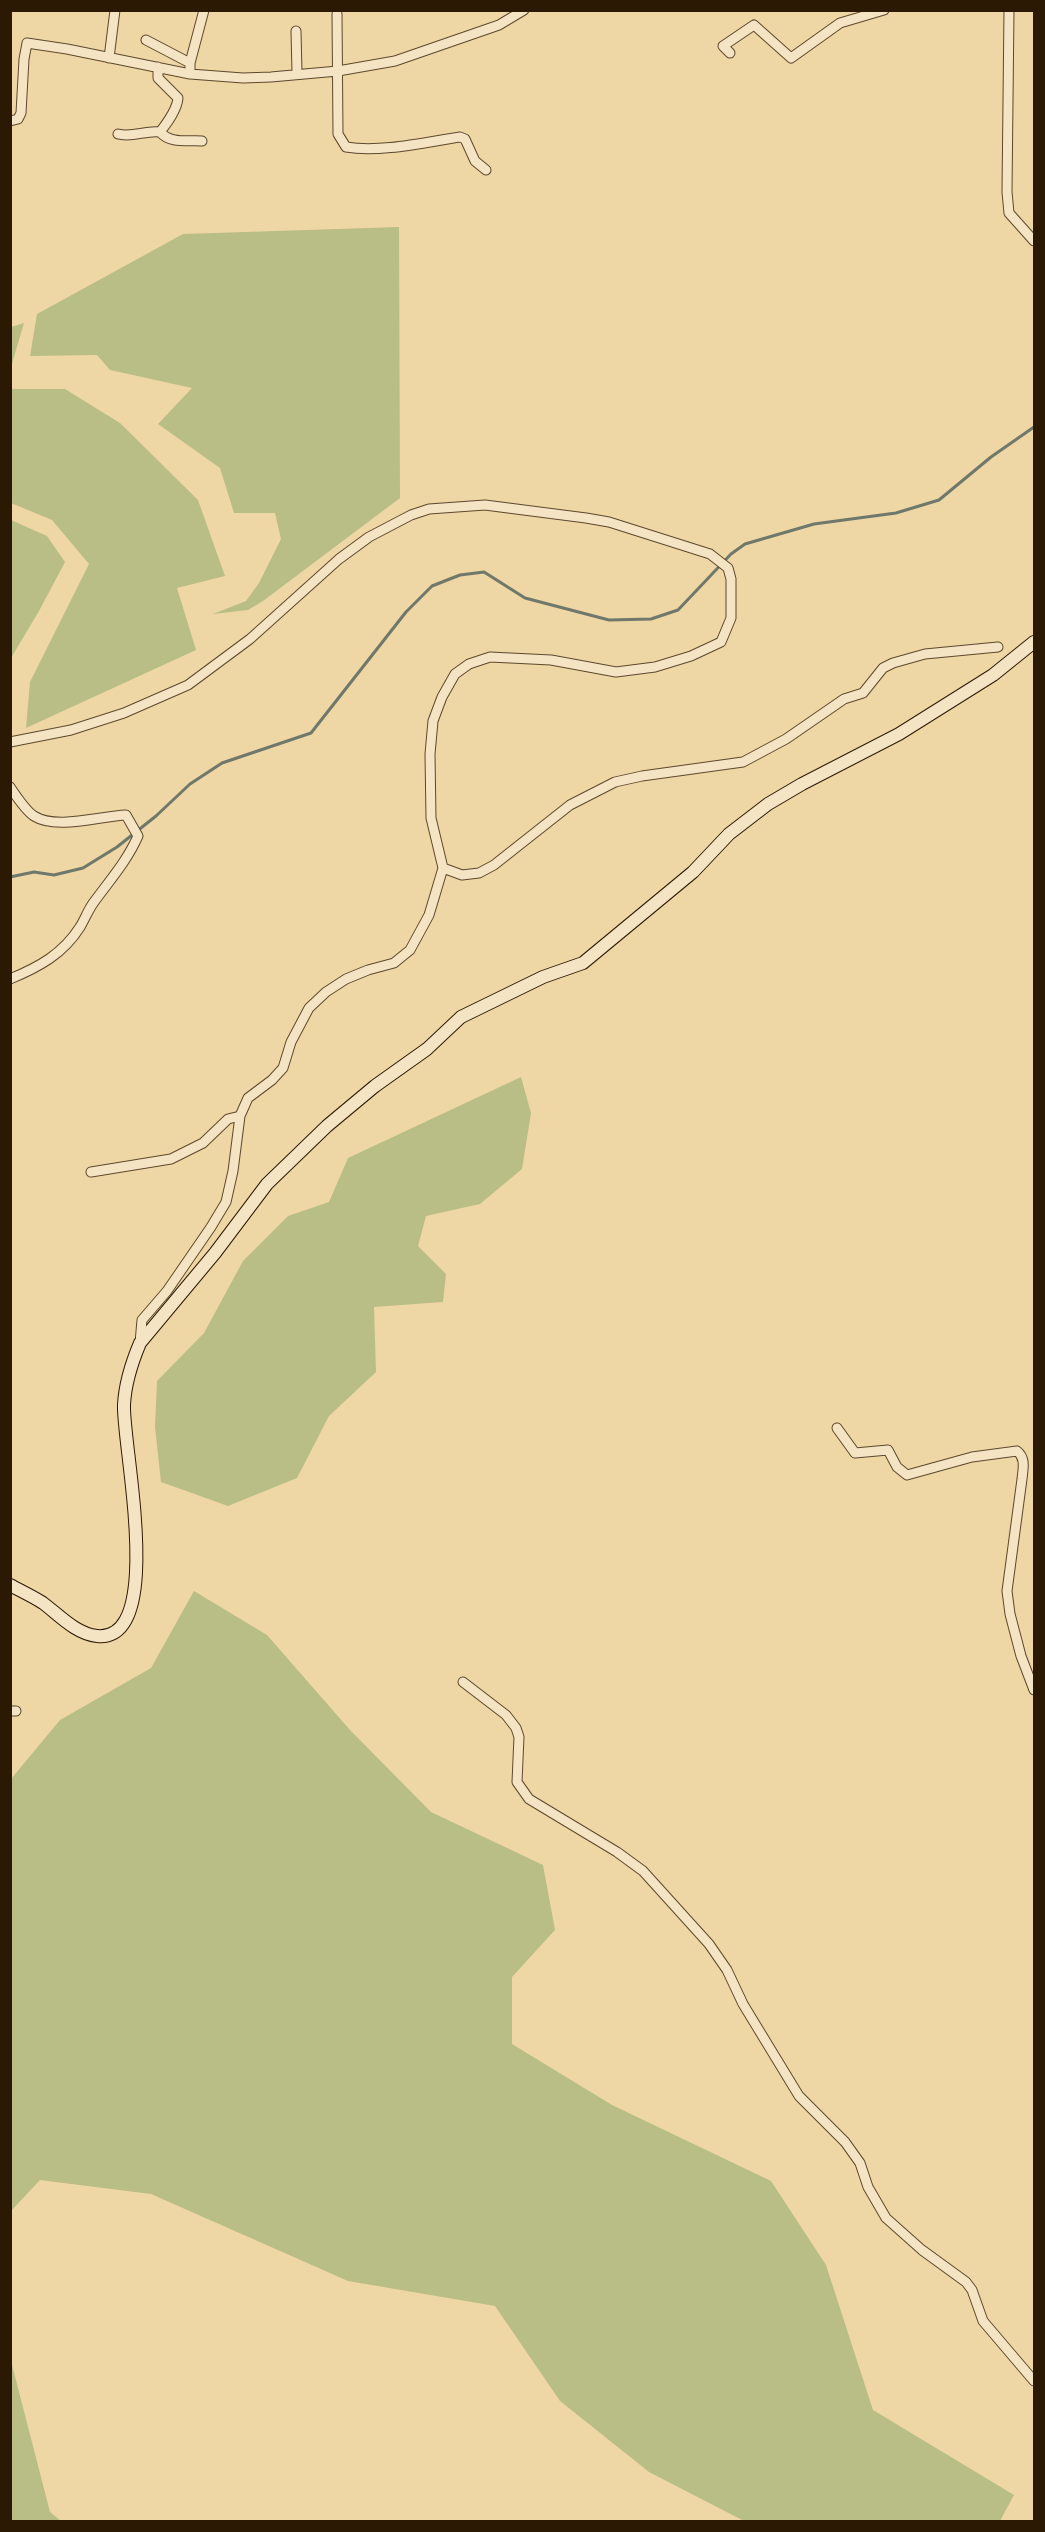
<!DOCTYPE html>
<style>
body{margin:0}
#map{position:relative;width:1045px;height:2532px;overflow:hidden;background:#efd6a5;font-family:"IM FELL French Canon",serif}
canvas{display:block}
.frame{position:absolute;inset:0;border:12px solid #2b1903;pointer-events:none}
</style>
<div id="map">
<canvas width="1045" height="2532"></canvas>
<div class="frame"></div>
</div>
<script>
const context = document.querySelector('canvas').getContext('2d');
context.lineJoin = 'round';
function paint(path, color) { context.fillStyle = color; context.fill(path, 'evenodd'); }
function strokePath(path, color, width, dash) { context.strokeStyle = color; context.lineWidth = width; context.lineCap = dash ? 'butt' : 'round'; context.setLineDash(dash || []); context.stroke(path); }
paint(new Path2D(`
 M399,227L400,498L263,601L248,610L213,614L246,601L259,583L281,539L275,513H234L220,468L158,424L192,388L110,370L97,355L30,356L37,314L183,234Z
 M24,323L11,367V327Z
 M11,389H65L120,423L198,500L225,576L177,588L196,650L26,728L30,682L89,564L52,520L11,503Z
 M11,520L47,536L65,562L39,611L11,658Z
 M521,1077L531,1113L522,1169L480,1204L426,1216L418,1246L446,1274L443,1302L374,1307L376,1372L329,1416L297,1478L228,1506L161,1482L155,1427L157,1381L204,1333L243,1261L288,1216L329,1202L348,1158Z
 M194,1591L267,1635L350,1730L431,1812L543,1865L555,1930L512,1977V2044L612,2105L771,2181L826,2265L873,2410L1014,2495L1000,2521H744L649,2472L560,2401L495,2306L348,2281L151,2194L40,2180L11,2211V1779L60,1720L151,1668Z
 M10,2357L50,2512L61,2521H11Z`), '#b9be86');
strokePath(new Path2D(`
 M10,877L34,872L54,875L83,868L117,847L156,816L190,784L222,763L311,733L406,612L432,586L460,575L484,572L525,598L609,620L651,619L678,610L731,554L745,544L814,524L896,513L939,500L991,457L1034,427`), '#6f786b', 3);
const minor = new Path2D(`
 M1009,10L1007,192L1009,213L1034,241
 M337,14L338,134L346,147C380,153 426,142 460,137L465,139L475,161L486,170
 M296,31L297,73
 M146,40L190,63
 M730,53L723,46L754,25L791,58L840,23L884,10
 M109,58L115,10
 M190,74V63L204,10
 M10,121L18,119L21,113L24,59L27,43L67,49L190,74L243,78L271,77L338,71L395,61L499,25L524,10
 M160,132C170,144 188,140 202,141
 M118,134C132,138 146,130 160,132C167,123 177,110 178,98L158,78V67
 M10,742L71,730L124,713L188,685L250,639L339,559L369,537L411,515L429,509L485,505L586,518L609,522L710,554L728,568L731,579V618L721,642L691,656L655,667L616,672L551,660L490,657L469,664L455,674L442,697L433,721L430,754L431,818L443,868L429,915L410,950L394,963L368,970L346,979L326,992L309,1008L291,1042L283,1068L272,1080L248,1098L240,1116L233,1171L226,1202L211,1227L167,1291L142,1320L140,1343
 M10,787C16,796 26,811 34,816C56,830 100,816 126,815L138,836C127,861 110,880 94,902C88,910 85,919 80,927C63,954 39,967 10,979
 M443,868L462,875L479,873L494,865L570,805L615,782L642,776L743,762L786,739L844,699L863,693L883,668L893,663L925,654L998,647
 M91,1172L171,1159L203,1143L228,1119L240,1116
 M837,1428L855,1453L888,1450L897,1467L907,1475L972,1457L1017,1451C1026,1458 1023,1469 1022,1479L1007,1591L1010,1614L1021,1656L1034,1690
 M463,1682L506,1715L516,1728L519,1737L517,1782L529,1799L617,1852L643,1871L709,1944L727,1970L743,2004L799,2096L845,2142L860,2163L868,2187L886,2218L922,2250L966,2282L972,2290L983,2321L1034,2381
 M10,1711H16`);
const secondary = new Path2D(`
 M10,1585C21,1591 32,1596 43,1603C59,1615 76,1634 97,1636C167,1643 122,1443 124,1405C125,1384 132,1362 140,1343L215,1253L267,1184L327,1126L375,1086L427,1049L461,1017L543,977L583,963L693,872L729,834L768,804L802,784L899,734L993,675L1034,642`);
strokePath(minor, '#5c482c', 11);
strokePath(secondary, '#2b1903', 14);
strokePath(minor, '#f5e4c4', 9);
strokePath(secondary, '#f5e4c4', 12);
</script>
